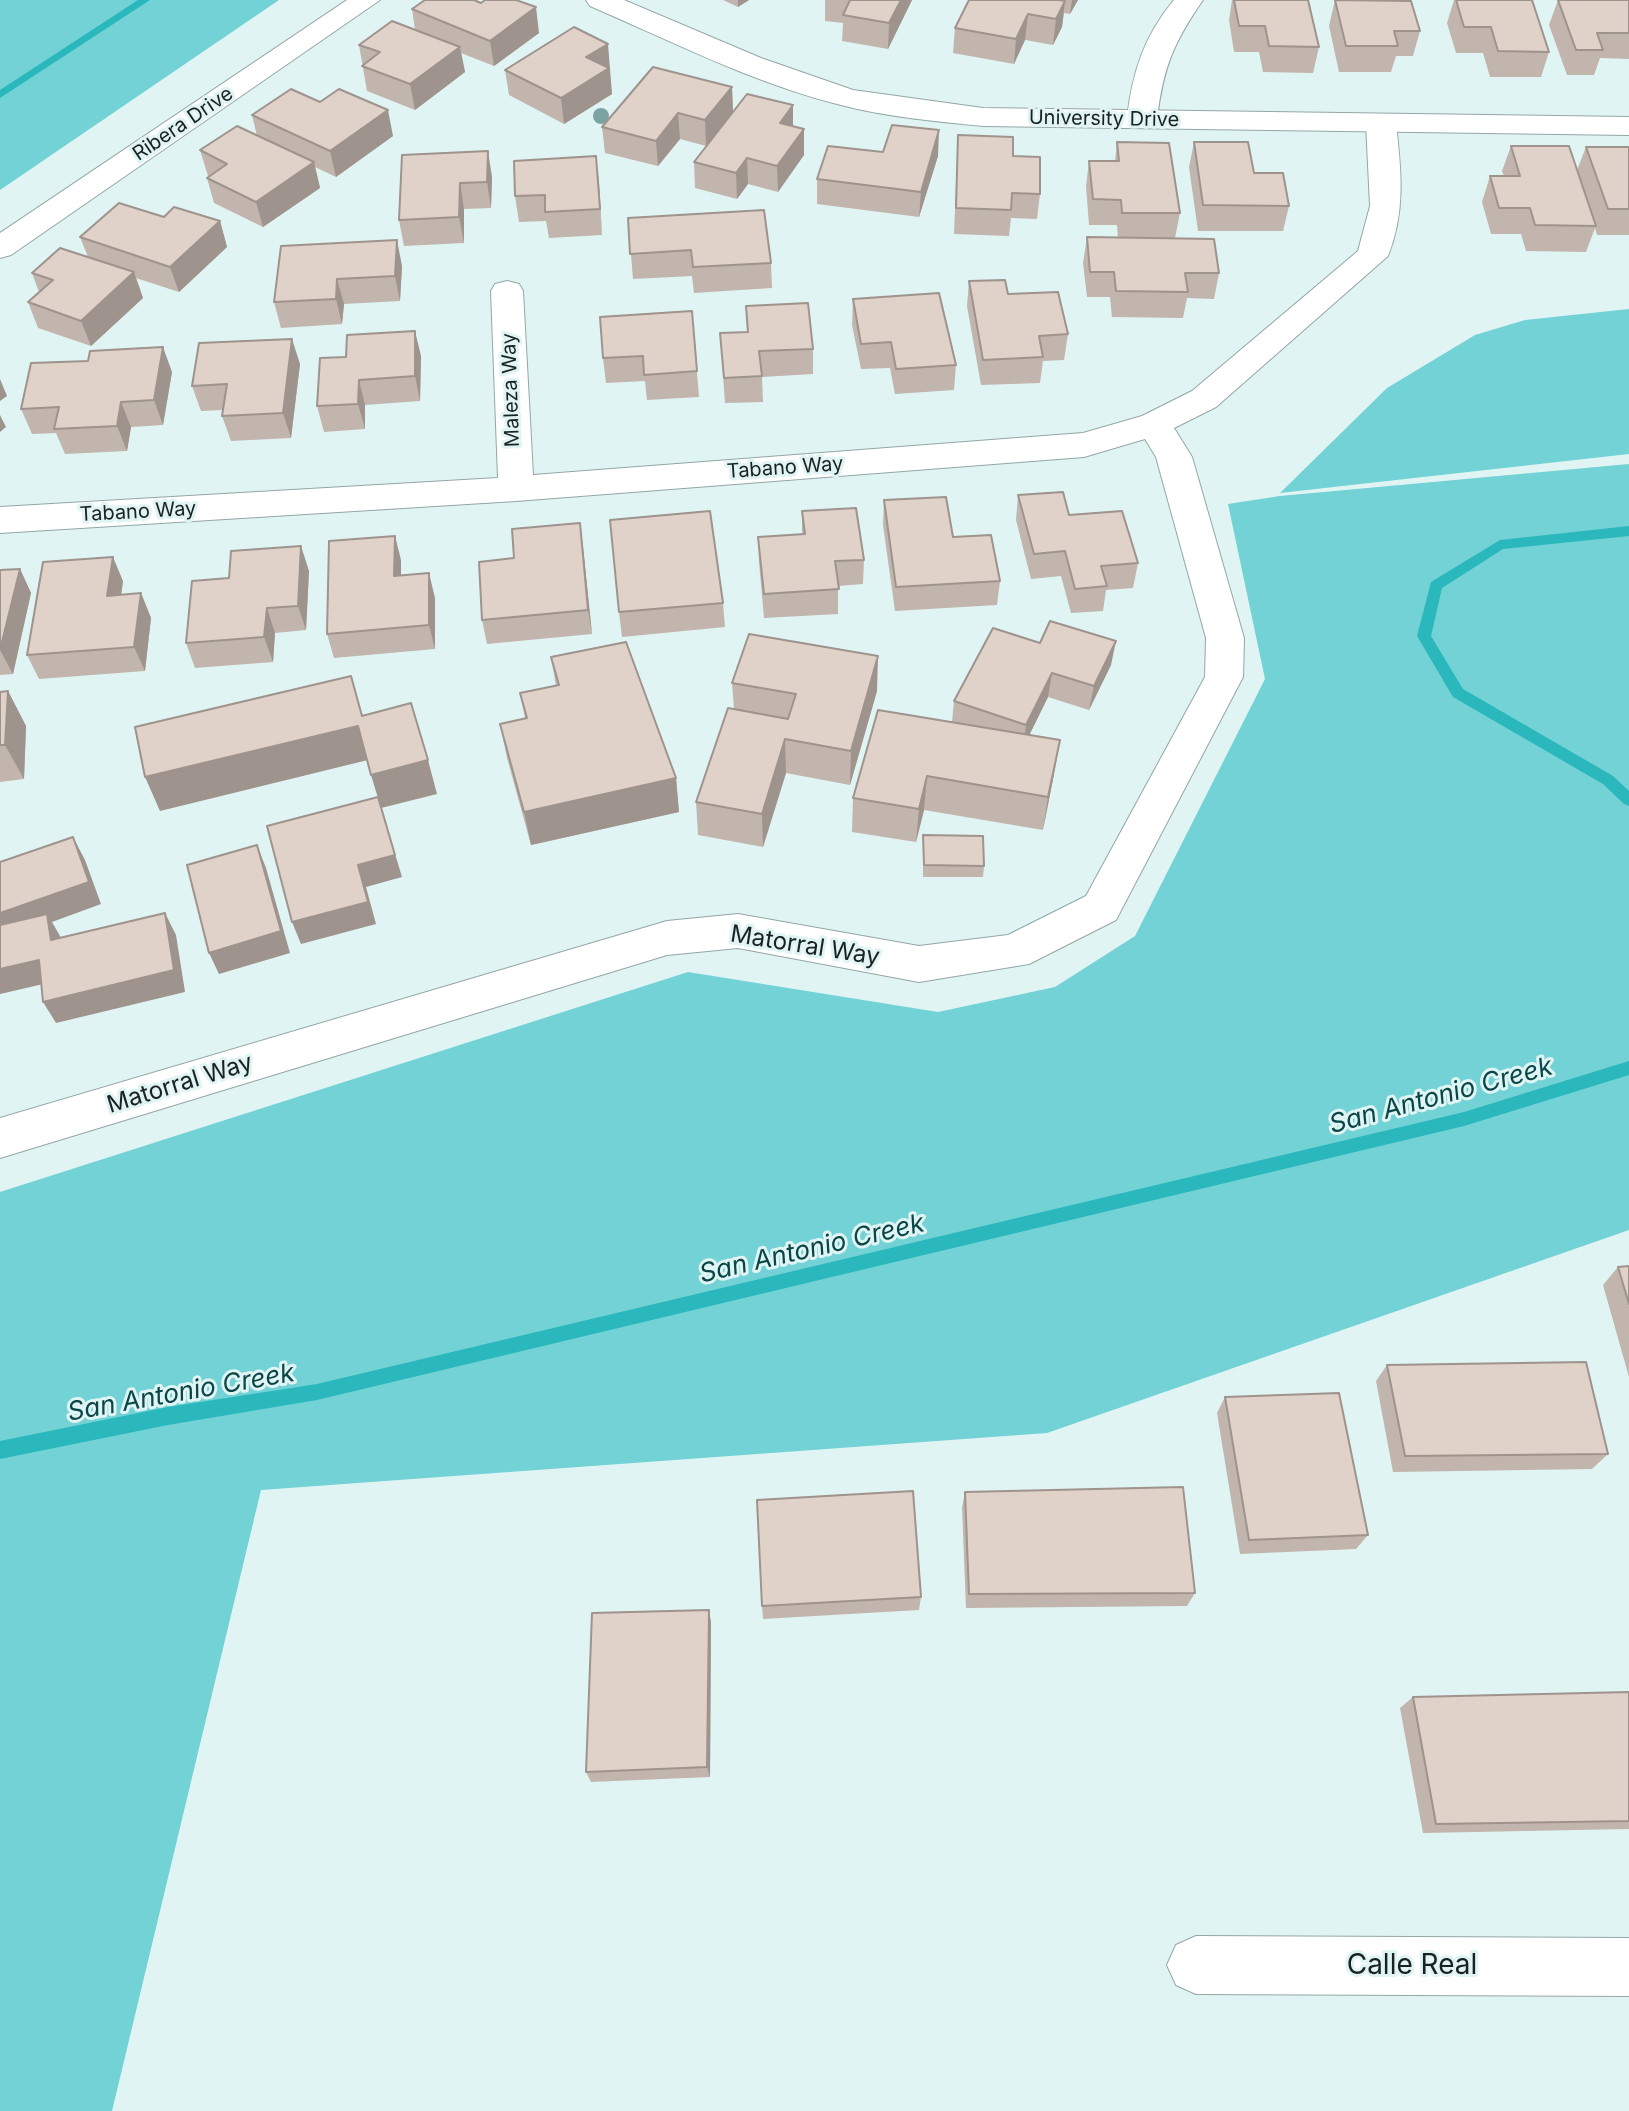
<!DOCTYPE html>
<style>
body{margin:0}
canvas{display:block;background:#e0f4f4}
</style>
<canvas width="1629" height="2111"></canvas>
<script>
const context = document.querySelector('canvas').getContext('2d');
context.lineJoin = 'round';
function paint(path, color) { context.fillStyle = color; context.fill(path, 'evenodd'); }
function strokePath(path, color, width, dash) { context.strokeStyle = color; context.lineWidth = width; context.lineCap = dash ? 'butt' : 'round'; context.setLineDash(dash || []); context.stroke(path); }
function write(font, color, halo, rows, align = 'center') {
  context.font = font + ' Inter,sans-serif'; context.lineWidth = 6; context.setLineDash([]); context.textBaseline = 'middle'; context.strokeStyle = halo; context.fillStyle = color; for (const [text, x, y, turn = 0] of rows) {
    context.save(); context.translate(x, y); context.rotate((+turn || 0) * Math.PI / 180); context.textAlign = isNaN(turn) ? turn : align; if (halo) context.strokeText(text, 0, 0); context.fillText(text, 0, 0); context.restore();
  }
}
paint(new Path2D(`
 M0,0H279L0,190Z
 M1629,309V454L1280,493L1387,388L1475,335L1525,320Z
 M1629,464V1230L1047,1433L261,1490L112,2111H0V1192L688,972L938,1012L1055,987L1135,936L1265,679L1228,504L1280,496Z`), '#73d2d5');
paint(new Path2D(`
 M138,0H150L0,98V90Z
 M1629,526V536L1503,549L1442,588L1431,636L1463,689L1613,776L1629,791V806L1624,804L1603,784L1453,697L1417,636L1431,582L1500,540Z
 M1629,1061V1075L1464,1126L317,1400L168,1425L0,1459V1441L168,1407L317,1384L1464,1112Z`), '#2ab8bc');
const minor = new Path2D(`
 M347,0H380L11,255L0,258V233Z
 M1174,0H1203C1174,42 1163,67 1157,119L1153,125H1131L1127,119C1132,73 1144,36 1174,0Z
 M1381,114L1392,117L1396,123C1401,170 1406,211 1388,256L1216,407L1174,428L1192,457L1244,638L1243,677L1116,920L1029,964L919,982L738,948L667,955L0,1158V1118L667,921L738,914L919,946L1008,935L1086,896L1205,677L1206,638L1156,457L1145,439L1084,457L516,501L0,533V507L498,478L491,291L495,284L507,281L519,284L523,291L533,475L1083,433L1142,416L1192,391L1358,251L1370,206L1366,123L1370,117Z
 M1196,1936L1629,1938V1996L1196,1994L1176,1985L1167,1965L1176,1945Z`);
const tertiary = new Path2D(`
 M586,0H624L761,58L853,90L983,108L1629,117V135L983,126C934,121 885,117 837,104C751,82 671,41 590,6Z`);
strokePath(minor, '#94a6a7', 2);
strokePath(tertiary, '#94a6a7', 2);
paint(minor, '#fff');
paint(tertiary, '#fff');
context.fillStyle = '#7ca3a4';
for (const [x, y] of [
 [601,116]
]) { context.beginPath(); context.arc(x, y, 8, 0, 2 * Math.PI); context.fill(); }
paint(new Path2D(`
 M723,0H749L738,7Z
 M825,0H912L888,49L842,41L843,23L825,21Z
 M969,0H1078L1070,14L1064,13L1062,27L1053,45L1025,40L1014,64L953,53L955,28Z
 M1232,0H1308L1319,47L1313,73L1263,72L1259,52H1234L1229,20Z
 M1335,0L1420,31L1413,56H1396L1391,72H1339L1329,26Z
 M1454,0H1532L1549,52L1541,77H1490L1483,53H1456L1447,23Z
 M1558,0H1629V59L1600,58L1594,75H1567L1549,25Z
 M412,9L539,33L494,66L461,53L465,72L415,110L367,91L359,45L415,30Z
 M611,69L609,70L612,94L564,124L509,95L505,70Z
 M732,87L733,113L706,146L680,139L658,166L605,153L602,127Z
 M252,115L393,136L336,177L315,167L320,188L263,227L214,203L207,178L208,176L200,150L257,136Z
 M793,126L804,129V155L778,192L748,184L737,199L695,188L694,162Z
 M958,135L1013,156L1040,194L1037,219L1011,218L1009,236L954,234Z
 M1117,142L1180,213L1175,238L1219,273L1214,299L1187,298L1183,318L1112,317L1110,297H1087L1083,263L1087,237L1118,238L1117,225H1089L1086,186L1089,161H1115Z
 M1194,142L1254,173L1289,206L1283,231H1198L1189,167Z
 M1511,146L1577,170L1586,147H1629V235H1597L1595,228L1586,252L1526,251L1521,234H1491L1482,202L1490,176H1504L1502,171Z
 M883,152L938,156L919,217L817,204V179Z
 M402,155L492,177L491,208L464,209V243L404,246L399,220Z
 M596,156L602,235L549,238L546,221L519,222L515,196Z
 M164,217L220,221L227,247L179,292L136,278L143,298L91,346L38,328L28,302L39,292L32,273L88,257L80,237Z
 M628,218L771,263L772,288L694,293L692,276L633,279Z
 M281,246L402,266L400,301L344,304L342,324L281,328L274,302Z
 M969,281L1008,294L1068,334L1064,360L1043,361L1040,383L981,385L967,306Z
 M853,299L956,365L954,390L895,394L890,368L861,369L852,325Z
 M746,306L813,349V374L762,377L763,402L725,403L720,333L747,332Z
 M692,311L699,397L647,400L645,381L606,383L603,358Z
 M421,356L420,401L365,405V429L324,432L317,406L320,358Z
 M300,364L291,438L231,441L222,416L223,410L201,411L192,386Z
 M172,372L163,425L131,427L127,451L65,454L56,433L32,434L21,409Z
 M1018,495L1069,515L1138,563L1133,588L1106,590L1103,611L1071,613L1061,576L1031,579L1016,520Z
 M884,500L953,537L1000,581L997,605L895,611L883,525Z
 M802,511L864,560L863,584L838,586V614L764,618L759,562L758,537L802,534Z
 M583,547L592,634L487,644L482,620L514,558Z
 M401,560V576L435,598V649L334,658L327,634Z
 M20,569L31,593L13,674L0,675V570Z
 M309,571L306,630L275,633L273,662L195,668L186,643Z
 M123,581L121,595L141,593L151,618L145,671L39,679L27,655Z
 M723,603L725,627L622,637L619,612Z
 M993,628L1111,665L1089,710L1048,697L1029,735L1054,774L1043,830L924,810L916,842L852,832L853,798L952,722L954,701Z
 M551,657L676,778L679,812L531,845L507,758L500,724L525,718L520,693L556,686Z
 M732,683L877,691L850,785L786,773L763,847L698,835L696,802L734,709Z
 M8,691L26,726L24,779L0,782V692Z
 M923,835L984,866L983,877H923Z
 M1629,1266V1377L1603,1285L1618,1267Z
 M1387,1365L1608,1454L1592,1469L1393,1472L1376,1381Z
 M1225,1397L1368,1535L1356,1549L1240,1554L1217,1413Z
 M965,1492L1195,1593L1187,1606L966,1608L962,1507Z
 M921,1597L919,1610L763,1619L762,1606Z
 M711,1622L710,1777L591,1782L586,1772Z
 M1629,1692V1829L1423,1833L1400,1708L1413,1697Z`), '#c2b5ad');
paint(new Path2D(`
 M738,0H749L738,7Z
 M901,0H912L888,49L889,23Z
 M1072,0H1078L1070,14Z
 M1065,1L1062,27L1053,45L1056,19Z
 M536,7L539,33L494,66L490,41Z
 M1028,14L1025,40L1014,64L1016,39Z
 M608,44L612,94L564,124L561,98L586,57Z
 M460,47L465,72L415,110L410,84Z
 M732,87L733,113L706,146L705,120Z
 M793,105V131L780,123Z
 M388,110L393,136L336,177L330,151Z
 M678,113L680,139L658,166L656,141Z
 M804,129V155L778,192L777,166Z
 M939,130L938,156L919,217L921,192Z
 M488,151L492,177L491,208L487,182Z
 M596,156L599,182L602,235L600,209Z
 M747,158L748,184L737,199L736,173Z
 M314,162L320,188L263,227L256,202Z
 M460,183L464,209V243L459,217Z
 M220,221L227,247L179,292L170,267Z
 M397,240L402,266L400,301L395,276Z
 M134,272L143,298L91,346L81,321Z
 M337,279L344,304L342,324L336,299Z
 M415,331L421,356L420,401L415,376Z
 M292,339L300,364L291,438L283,413Z
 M163,347L172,372L163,425L154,400Z
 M0,379L7,396L0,401Z
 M359,380L365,405V429L358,404Z
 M121,402L131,427L127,451L117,426Z
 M0,415L6,427L0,432Z
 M580,523L583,547L592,634L588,610Z
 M395,536L401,560V601L394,576Z
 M301,546L309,571L306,630L298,606Z
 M113,557L123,581L118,620L107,596Z
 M20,569L31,593L13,674L0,650Z
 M429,573L435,598V649L429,625Z
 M141,593L151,618L145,671L134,647Z
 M267,608L275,633L273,662L264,637Z
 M1116,641L1111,665L1089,710L1094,686Z
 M878,656L877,691L850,785L851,751Z
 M1052,673L1048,697L1023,748L1026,725Z
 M8,691L26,726L24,779L5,745Z
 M358,726L368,760L160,811L145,777Z
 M785,739L786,773L763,847L762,814Z
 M1060,740L1054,774L1043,830L1048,797Z
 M428,760L437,794L381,808L371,775Z
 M927,776L924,810L916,842L919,809Z
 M676,778L679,812L531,845L524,812Z
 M378,797L402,877L366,887L376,924L301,944L292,922L358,865Z
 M73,837L85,860L101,904L52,922L60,936L64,961L0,940V913Z
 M257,845L266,868L290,953L219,974L209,953Z
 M165,913L176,935L185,992L56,1023L43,1002Z
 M39,960L52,982L0,994V969Z
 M709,1610L711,1622L710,1777L707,1767Z`), '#9e938d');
const building = new Path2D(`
 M425,0H474L481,3L485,0H516L536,7L490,41L412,9Z
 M850,0H901L889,23L843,15Z
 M969,0H1059L1065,1L1056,19L1028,14L1016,39L955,28Z
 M1234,0H1308L1319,47L1269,46L1265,26H1239Z
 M1335,0L1411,1L1420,31H1394L1398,46H1346Z
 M1456,0H1532L1549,52L1498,51L1491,27H1464Z
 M1558,0H1629V33H1597L1603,50H1576Z
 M392,21L460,47L410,84L362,66L380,52L359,45Z
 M574,27L608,44L586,57L609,68L561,98L505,70Z
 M653,67L732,87L705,120L678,113L656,141L602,127Z
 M291,89L320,102L339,89L388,110L330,151L252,115Z
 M747,94L793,105L780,123L804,129L777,166L747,158L736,173L694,162Z
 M892,125L939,130L921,192L817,179L828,146L883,152Z
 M237,126L314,162L256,202L207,178L227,164L200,150Z
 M958,135L1013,137V156L1040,157V194L1012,193L1011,210L956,208Z
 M1117,142L1169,143L1180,213H1122L1121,200L1093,199L1089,161H1119Z
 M1194,142H1248L1254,173H1283L1289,206L1203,205Z
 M1511,146H1569L1596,226L1535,225L1530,208H1499L1490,176H1520Z
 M1586,147H1629V209H1608Z
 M488,151L487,182L460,183L459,217L399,220L402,155Z
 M596,156L600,209L545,212V195L515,196L514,161Z
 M119,203L164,217L174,207L220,221L170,267L80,237Z
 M764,210L771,263L693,267L691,250L630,254L628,218Z
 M1087,237L1214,239L1219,273H1185L1188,292L1116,291L1114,272H1090Z
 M397,240L395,276L337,279L336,299L274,302L281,246Z
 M60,248L134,272L81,321L28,302L53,280L32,273Z
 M1005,280L1008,294L1058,292L1068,334L1039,336L1043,357L983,360L969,281Z
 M939,293L956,365L896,369L891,342L861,344L853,299Z
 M808,303L813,349L759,351L762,376L724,378L720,333L748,332L746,306Z
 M692,311L697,371L644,375L643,356L603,358L600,317Z
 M415,331V376L359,380L358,404L317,406L320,358L346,357L347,335Z
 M292,339L283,413L222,416L227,384L192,386L199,343Z
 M163,347L154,400L121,402L117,426L54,429L59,407L21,409L31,363L88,361L90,351Z
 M1063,492L1069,515L1122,511L1138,563L1101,566L1107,586L1075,589L1065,551L1034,554L1018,495Z
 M946,497L953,537L991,535L1000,581L896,587L884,500Z
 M856,508L864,560L835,561L839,589L764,594L758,537L805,534L802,511Z
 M710,511L723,603L619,612L610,520Z
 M580,523L588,610L482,620L479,562L514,558L512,529Z
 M395,536L394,576L429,573V625L327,634L329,541Z
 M301,546L298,606L267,608L264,637L186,643L192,581L229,578L231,551Z
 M113,557L107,596L141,593L134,647L27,655L43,562Z
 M20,569L0,650V570Z
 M1050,621L1116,641L1094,686L1052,673L1026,725L954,701L993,628L1040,643Z
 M749,634L878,656L851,751L785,739L762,814L696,802L728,708L788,719L796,694L732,683Z
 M626,642L676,778L524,812L500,724L527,718L520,693L559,685L551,657Z
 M351,676L362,716L411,703L428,760L371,775L358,726L145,777L135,727Z
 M8,691L5,745H0V692Z
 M878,710L1060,740L1048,797L927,776L919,809L853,798Z
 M378,797L395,855L358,865L368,902L292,922L267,826Z
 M923,835L983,836L984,866L924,865Z
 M73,837L89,882L0,913V862Z
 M257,845L281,931L209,953L187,865Z
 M165,913L174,970L43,1002L39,960L0,969V925L47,914L51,940Z
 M1629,1266V1304L1618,1267Z
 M1586,1362L1608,1454L1405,1456L1387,1365Z
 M1339,1393L1368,1535L1249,1540L1225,1397Z
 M1183,1487L1195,1593L969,1594L965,1492Z
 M913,1491L921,1597L762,1606L757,1500Z
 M709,1610L707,1767L586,1772L592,1613Z
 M1629,1692V1821L1436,1824L1413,1697Z`);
paint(building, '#e1d2c9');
strokePath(building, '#9e938d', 2);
write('20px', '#1a2122', '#e0f4f4', [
 ["University Drive",1104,119,1],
 ["Ribera Drive",183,124,-34],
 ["Maleza Way",511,390,-92],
 ["Tabano Way",785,468,-4],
 ["Tabano Way",138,512,-3]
]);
write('24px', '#1a2122', '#e0f4f4', [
 ["Matorral Way",805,946,9],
 ["Matorral Way",180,1084,-17]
]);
write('italic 26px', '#094648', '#e0f4f4', [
 ["San Antonio Creek",1441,1096,-15],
 ["San Antonio Creek",812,1249,-13],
 ["San Antonio Creek",181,1393,-10]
]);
write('28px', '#1a2122', '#e0f4f4', [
 ["Calle Real",1412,1966]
]);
</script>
